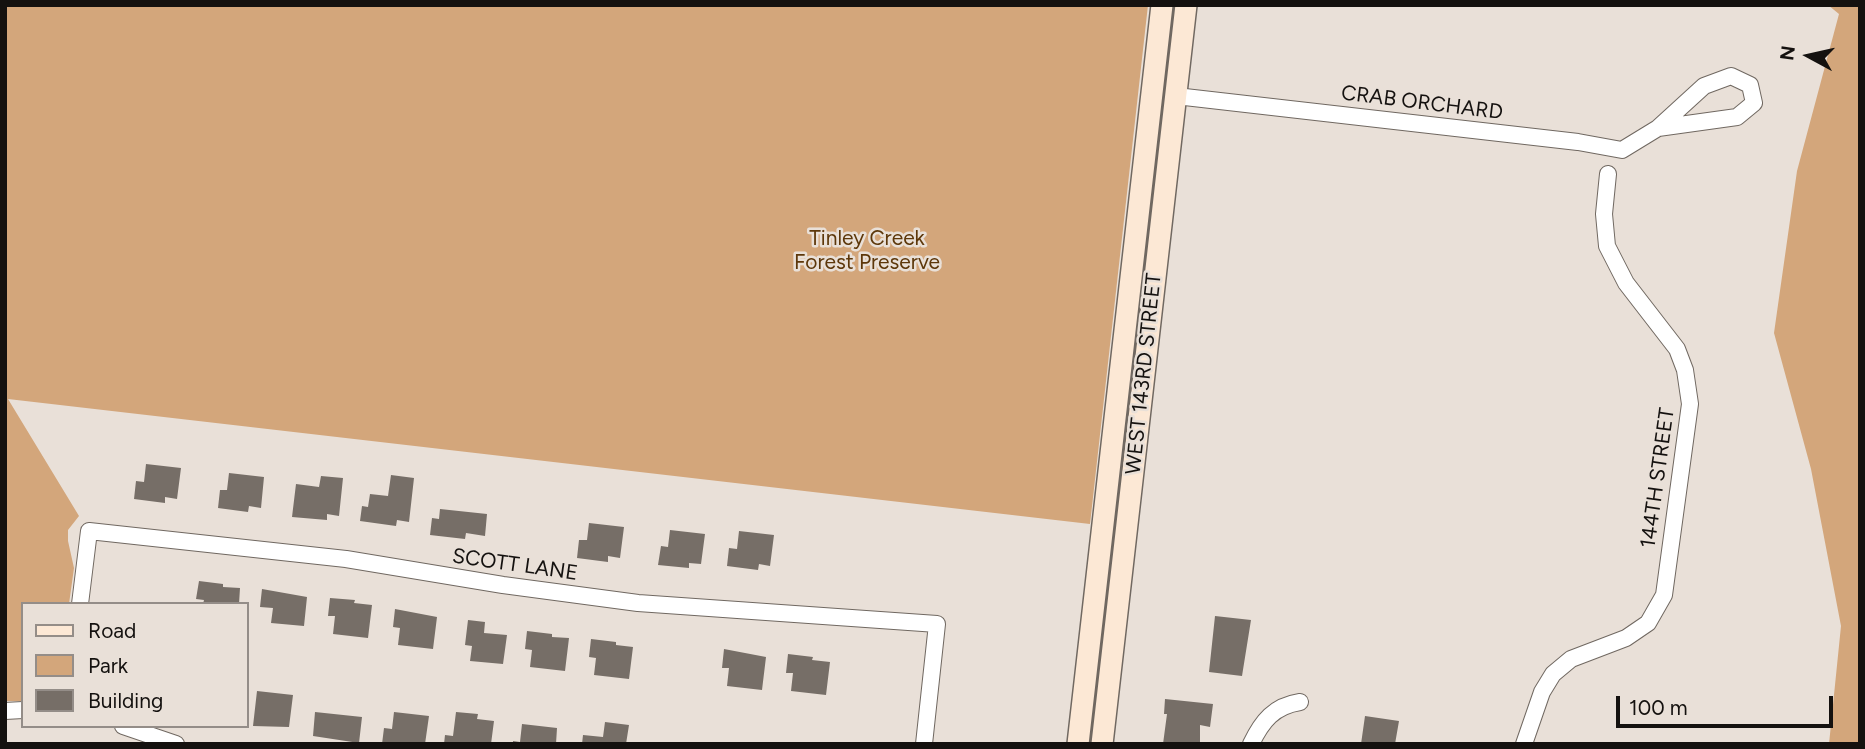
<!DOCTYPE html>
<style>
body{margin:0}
#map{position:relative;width:1865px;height:749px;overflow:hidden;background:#e9e0d8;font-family:Figtree,sans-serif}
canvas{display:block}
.frame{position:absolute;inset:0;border:7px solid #14110f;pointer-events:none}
.legend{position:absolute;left:21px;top:602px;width:228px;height:126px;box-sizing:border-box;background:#e9e0d8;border:2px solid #948d88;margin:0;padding:9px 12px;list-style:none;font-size:21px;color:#14110f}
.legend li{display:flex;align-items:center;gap:14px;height:35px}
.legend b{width:35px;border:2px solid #948d88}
.north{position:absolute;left:1774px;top:21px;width:70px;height:70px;-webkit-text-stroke:5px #e9e0d8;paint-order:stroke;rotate:278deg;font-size:19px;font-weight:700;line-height:28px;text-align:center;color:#14110f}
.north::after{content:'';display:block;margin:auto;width:24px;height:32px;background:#14110f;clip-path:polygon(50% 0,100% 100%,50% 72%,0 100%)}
.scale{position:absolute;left:1616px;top:696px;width:217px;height:32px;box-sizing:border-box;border:4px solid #14110f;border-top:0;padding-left:9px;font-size:21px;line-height:24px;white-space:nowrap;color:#14110f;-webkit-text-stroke:5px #e9e0d8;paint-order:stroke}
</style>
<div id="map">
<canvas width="1865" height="749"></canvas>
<div class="frame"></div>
<ul class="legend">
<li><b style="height:9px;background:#fce8d5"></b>Road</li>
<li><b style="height:19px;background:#d3a67b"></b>Park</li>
<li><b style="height:19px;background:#766e67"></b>Building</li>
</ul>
<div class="north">N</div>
<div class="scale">100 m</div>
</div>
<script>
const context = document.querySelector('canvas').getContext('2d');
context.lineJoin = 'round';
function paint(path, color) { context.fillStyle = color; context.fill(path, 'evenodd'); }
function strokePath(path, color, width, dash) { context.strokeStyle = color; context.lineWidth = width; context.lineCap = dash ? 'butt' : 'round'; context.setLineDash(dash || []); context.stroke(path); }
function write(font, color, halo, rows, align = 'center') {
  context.font = font + ' Figtree,sans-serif'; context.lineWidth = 5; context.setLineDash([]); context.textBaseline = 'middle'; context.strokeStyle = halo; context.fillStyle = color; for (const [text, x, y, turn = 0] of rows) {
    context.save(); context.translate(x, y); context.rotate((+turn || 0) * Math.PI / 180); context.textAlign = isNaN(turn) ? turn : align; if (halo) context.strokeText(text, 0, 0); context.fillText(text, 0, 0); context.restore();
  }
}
paint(new Path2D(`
 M5,5H1148L1090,524L8,399L79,516L68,530V541L74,568L69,604H23V701H5Z
 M1828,5H1860V744H1829L1841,626L1811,469L1774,333L1797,171L1839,14Z`), '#d3a67b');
paint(new Path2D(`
 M146,464L181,468L177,499L165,497V503L134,499L136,481L144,482Z
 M229,473L264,477L261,508L249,506L248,512L218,508L220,490H227Z
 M391,475L414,478L409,522L397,520L396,526L360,521L362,506L368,507L370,494L388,496Z
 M321,476L343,478L339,516L327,514V520L292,517L296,484L319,487Z
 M440,509L487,514L485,536L466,533L465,539L430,535L432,518L439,519Z
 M589,523L624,527L620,558L608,556V562L577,558L579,540H587Z
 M670,530L705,534L701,564L689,563V568L658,565L661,546L668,547Z
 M739,531L774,535L770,566L759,564L758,570L727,566L729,548L737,549Z
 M199,581L223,584V587L240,588L239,604H203L204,600L196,599Z
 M262,589L307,597L304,626L271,623L273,608L260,607Z
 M330,598L355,600L354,603L372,605L368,638L333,634L335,616H328Z
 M395,609L437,617L433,649L398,645L400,628L393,627Z
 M1215,616L1251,620L1242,676L1209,672Z
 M468,620L485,622L484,633L507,635L503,664L470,661L472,646L465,645Z
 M527,631L552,634V637L569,638L565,671L530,667L532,650L525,649Z
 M591,639L616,642V645L633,647L629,679L594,675L596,658L589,657Z
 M724,649L766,657L762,690L727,686L729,668H722Z
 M788,654L813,657L812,660L830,662L826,695L791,691L793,673H786Z
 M257,691L293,695L289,727L253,726Z
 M1165,699L1213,704L1210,727L1200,725V744H1163L1167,714H1164Z
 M315,712L362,717L359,743L313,736Z
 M394,712L429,716L425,744H382L384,728L392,729Z
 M456,712L478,714L477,719L494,721L491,744H444L445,735L453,736Z
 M1365,716L1399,721L1395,744H1361Z
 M605,722L629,725L626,744H582L583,735L603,737Z
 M522,724L557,728L556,744H513V741L520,742Z`), '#766e67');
const minor = new Path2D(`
 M1731,76L1750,85L1754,103L1737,117L1658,128L1704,86Z
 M1176,96L1578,142L1622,150L1658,128
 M80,604L89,531L346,559L503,585L638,603L937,624L924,744
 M5,711L23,710
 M123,726L176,744
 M1251,744C1262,721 1274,706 1300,702
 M1524,744L1542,692L1553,674L1571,659L1626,638L1648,623L1664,595L1690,404L1685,370L1677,349L1626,283L1607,246L1604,214L1608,174`);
const secondary = new Path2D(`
 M1078,744L1162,5
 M1102,744L1186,5`);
strokePath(minor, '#706861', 18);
strokePath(secondary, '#706861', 24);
strokePath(minor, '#fff', 16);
strokePath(secondary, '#fce8d5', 21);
write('21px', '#14110f', '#e9e0d8', [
 ["CRAB ORCHARD",1422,103,7],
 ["WEST 143RD STREET",1144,374,-84],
 ["144TH STREET",1658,478,-82],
 ["SCOTT LANE",515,565,8]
]);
write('21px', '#5d370a', '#e9e0d8', [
 ["Tinley Creek",867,239],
 ["Forest Preserve",867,263]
]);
</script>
